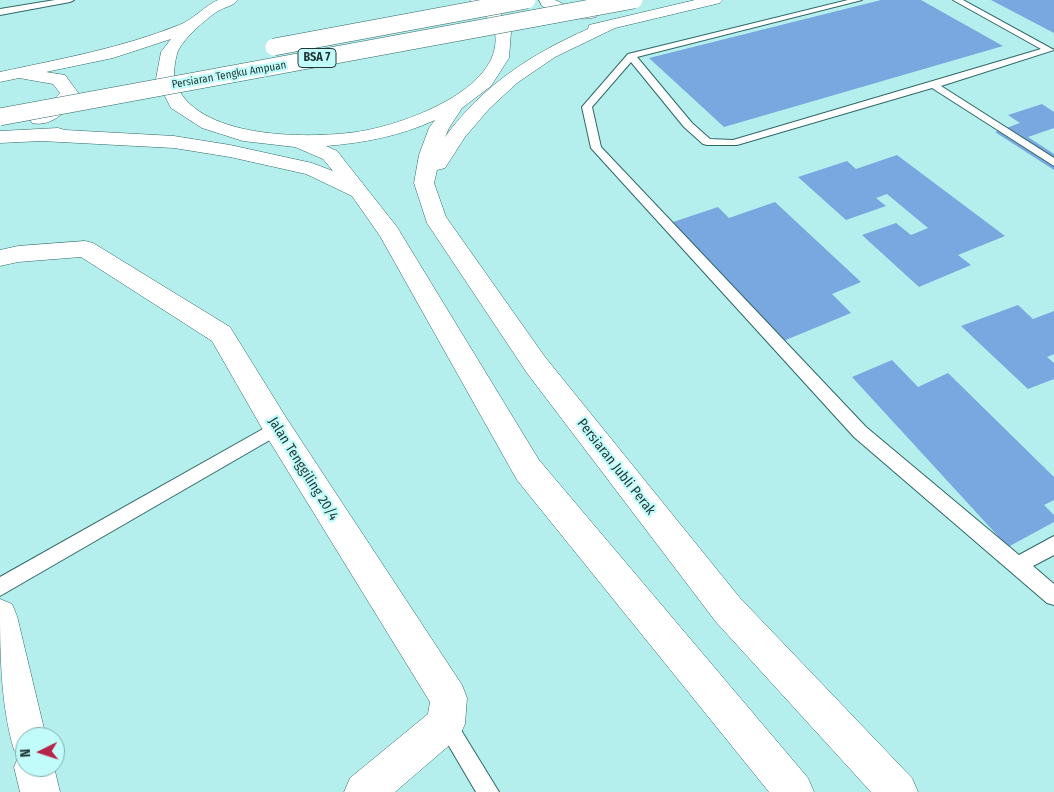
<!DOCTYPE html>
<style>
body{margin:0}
#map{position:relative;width:1054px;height:792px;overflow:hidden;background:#b5efed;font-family:"Fira Sans Condensed",sans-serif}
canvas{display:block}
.north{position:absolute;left:15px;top:727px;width:50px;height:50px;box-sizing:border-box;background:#c2fcfa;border:1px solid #81adac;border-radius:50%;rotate:266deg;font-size:14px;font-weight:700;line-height:20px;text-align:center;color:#1f3736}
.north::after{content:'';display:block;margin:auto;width:18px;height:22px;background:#b62547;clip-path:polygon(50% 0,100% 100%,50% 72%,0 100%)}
</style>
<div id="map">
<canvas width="1054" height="792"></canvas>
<div class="north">N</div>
</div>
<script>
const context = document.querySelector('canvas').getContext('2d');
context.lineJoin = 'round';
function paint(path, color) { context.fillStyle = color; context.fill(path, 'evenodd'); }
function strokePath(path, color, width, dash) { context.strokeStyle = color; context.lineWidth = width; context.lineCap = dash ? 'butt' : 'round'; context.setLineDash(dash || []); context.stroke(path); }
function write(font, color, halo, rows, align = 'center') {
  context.font = font + ' "Fira Sans Condensed",sans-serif'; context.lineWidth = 4.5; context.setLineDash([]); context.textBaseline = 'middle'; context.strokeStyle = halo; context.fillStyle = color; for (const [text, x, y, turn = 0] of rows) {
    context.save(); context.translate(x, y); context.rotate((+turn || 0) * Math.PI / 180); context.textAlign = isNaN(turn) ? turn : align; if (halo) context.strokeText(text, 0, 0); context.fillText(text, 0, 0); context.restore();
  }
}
paint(new Path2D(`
 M881,0H921L1003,46L724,127L649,58Z
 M991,0H1054V33Z
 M1042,104L1054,112V128L1028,137L1054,154V170L995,132L1020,123L1008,115Z
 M897,155L1005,236L958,255L971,265L919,287L862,235L896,223L911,235L928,228L887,194L876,198L886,206L846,220L798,177L847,161L856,169Z
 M775,202L861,282L832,294L851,313L781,342L673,222L718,207L729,218Z
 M1018,305L1033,319L1054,311V354L1047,357L1054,363V379L1028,389L961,326Z
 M892,360L918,387L948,373L1054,477V500L1044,505L1054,515V522L1008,547L852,377Z`), '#79a7df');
const lane = new Path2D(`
 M55,0H74L70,2L0,15V9Z
 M848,0H862L637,57L692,123L710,139L733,140L1041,49L953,0H963L1054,50L941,86L1054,158V166L932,88L737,145H707L703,144L684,127L631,62L592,107L601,147L866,427L1019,555L1054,536V555L1033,566L1054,584V605L1047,603L854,437L591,148L582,107L628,54Z
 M277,421L282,423L285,428L282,433L0,596V577Z
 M446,714L453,717L499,792H476L436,724L439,717Z`);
const street = new Path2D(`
 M85,241L93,243L230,327L287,419L462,685L467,698L465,724L459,737L395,792H344L350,778L428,714L430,702L267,437L212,341L81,257L18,262L0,266V250L18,246Z
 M0,599L12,604L17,616L46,737H25V767H54L60,792H20L14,767L20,753L14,750C0,703 0,649 0,599Z`);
const primary = new Path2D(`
 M218,0H238C233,6 225,7 218,11C206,19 181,40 177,54C175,61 173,74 175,81C194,139 306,139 356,132C400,126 504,90 495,33C493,18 478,11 470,0H488L498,9L511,32L509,58L491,86L462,108L449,128L445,137C482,86 531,54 588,29L589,25L695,0H723L720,3L615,28L555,57L517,83L489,109L465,137L445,168L437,170L434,183L446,217L545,357L740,598L912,778L918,792H871L716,622L527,373L427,223L414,183L419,155L429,128L435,120C401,136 363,143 326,146L337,151L397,227L539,460L808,778L814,792H769L517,480L380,236L352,196L306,174L230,157L174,148L41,141L0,143V131L58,128L65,130L174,136L230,145L312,163L333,171L323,159L295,147L243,141L202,128L171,108L156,79L161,52L171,39L113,58L46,72L65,75L79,94C69,109 52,128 32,123L30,119L32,115L42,111L60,93L53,84L19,78L0,82V72C60,59 122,48 179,25C193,20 204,6 218,0Z
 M539,0H555L570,7L596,11L598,14L596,17C578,22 557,15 542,6Z`);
strokePath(lane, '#306867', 2);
strokePath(street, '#306867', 1);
strokePath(primary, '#306867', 1);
paint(lane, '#fff');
paint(street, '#fff');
paint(primary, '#fff');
const primaryBridge = new Path2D(`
 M274,47L527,0
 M0,117L634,0`);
strokePath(primaryBridge, '#306867', 18, []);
strokePath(primaryBridge, '#fff', 17);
write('11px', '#1f3736', '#c2fcfa', [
 ["Persiaran Tengku Ampuan",229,75,-10]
]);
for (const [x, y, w] of [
 [317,58,38]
]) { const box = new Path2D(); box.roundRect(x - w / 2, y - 9.5, w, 19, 4); context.fillStyle = '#c2fcfa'; context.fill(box); strokePath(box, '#1f3736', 1); }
write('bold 12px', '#1f3736', null, [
 ["BSA 7",317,58]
]);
write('14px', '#1f3736', '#c2fcfa', [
 ["Persiaran Jubli Perak",616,467,52],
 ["Jalan Tenggiling 20/4",303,469,58]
]);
</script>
